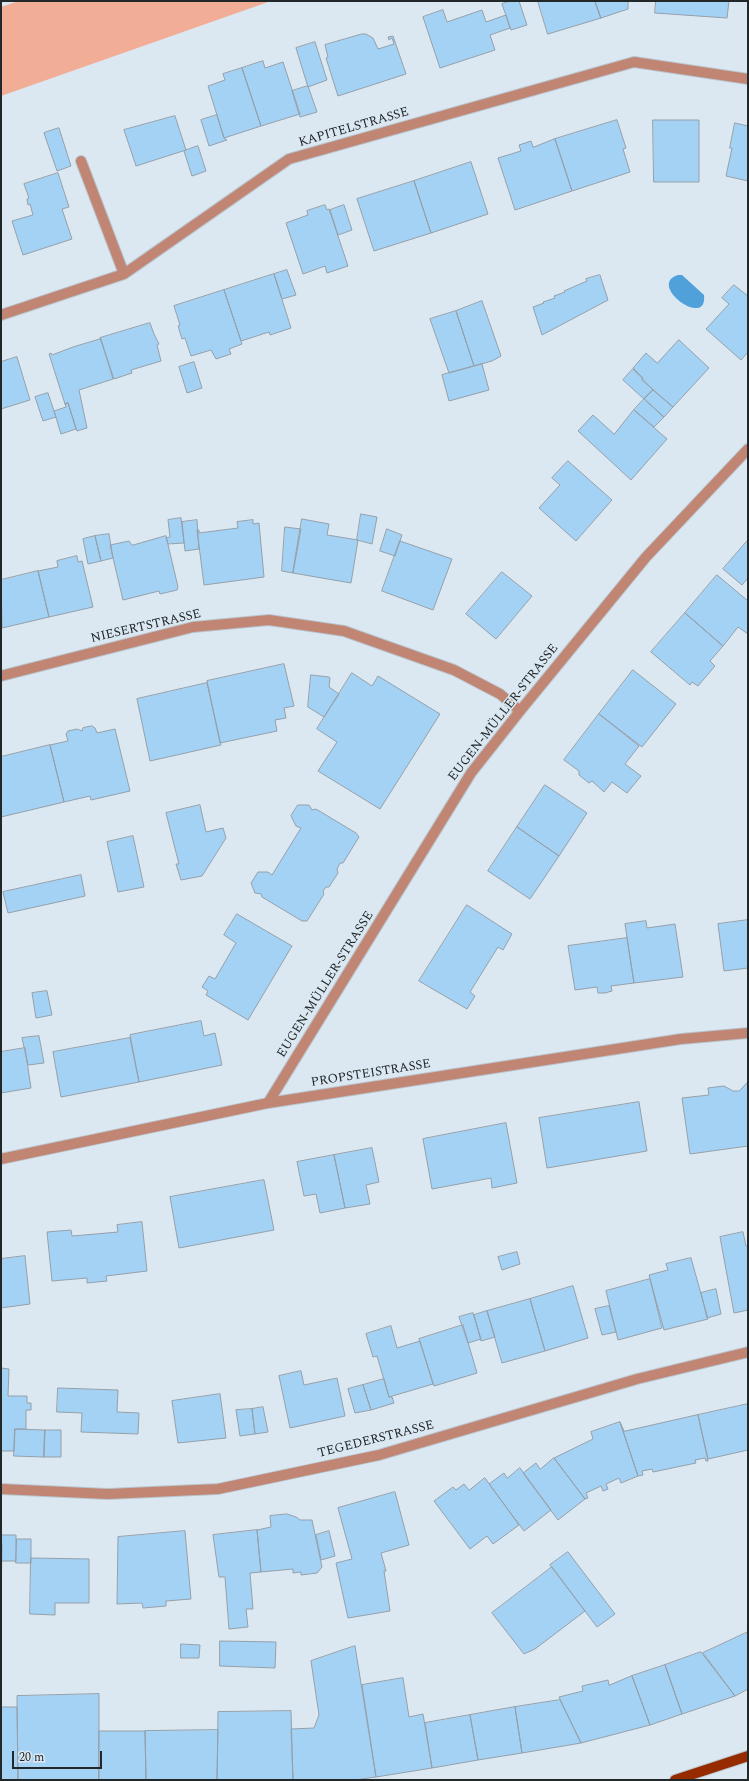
<!DOCTYPE html>
<meta charset="utf-8">
<style>
body{margin:0}
#map{position:relative;width:749px;height:1781px;overflow:hidden;background:#dbe8f2;font-family:Spectral,serif}
canvas{display:block}
.frame{position:absolute;inset:0;border:2px solid #22272a;pointer-events:none}
.scale{position:absolute;left:12px;top:1751px;width:90px;height:18px;box-sizing:border-box;border:2px solid #22272a;border-top:0;padding-left:5px;font-size:12px;line-height:14px;white-space:nowrap;color:#22272a;-webkit-text-stroke:3px #dbe8f2;paint-order:stroke}
</style>
<div id="map">
<canvas width="749" height="1781"></canvas>
<div class="frame"></div>
<div class="scale">20 m</div>
</div>
<script>
const context = document.querySelector('canvas').getContext('2d');
context.lineJoin = 'round';
function paint(path, color) { context.fillStyle = color; context.fill(path, 'evenodd'); }
function strokePath(path, color, width, dash) { context.strokeStyle = color; context.lineWidth = width; context.lineCap = dash ? 'butt' : 'round'; context.setLineDash(dash || []); context.stroke(path); }
function write(font, color, halo, rows, align = 'center') {
  context.font = font + ' Spectral,serif'; context.lineWidth = 3; context.setLineDash([]); context.textBaseline = 'middle'; context.strokeStyle = halo; context.fillStyle = color; for (const [text, x, y, turn = 0] of rows) {
    context.save(); context.translate(x, y); context.rotate((+turn || 0) * Math.PI / 180); context.textAlign = isNaN(turn) ? turn : align; if (halo) context.strokeText(text, 0, 0); context.fillText(text, 0, 0); context.restore();
  }
}
paint(new Path2D(`
 M19,1H271L1,96V7Z`), '#f2ad97');
paint(new Path2D(`
 M678,275H682L704,295C708,330 646,285 678,275Z`), '#50a1d9');
const building = new Path2D(`
 M510,1H519L527,25L511,30L502,4Z
 M538,1H595L601,18L548,34Z
 M595,1H628V9L601,18Z
 M656,1H729L727,18L655,13Z
 M443,10L447,22L482,10L486,22L506,15L510,28L490,35L495,50L440,68L423,17Z
 M362,34H366L373,38L378,49L394,44L392,38L389,40L388,37L393,36L406,74L338,96L326,58L328,57L325,45Z
 M315,42L327,80L308,87L296,48Z
 M263,61L265,68L283,62L300,114L261,126L242,68Z
 M242,68L261,126L224,138L208,86L225,80L223,74Z
 M308,86L317,112L300,117L292,91Z
 M217,115L224,138L227,140L209,146L201,120Z
 M175,116L186,150L136,166L124,130Z
 M617,120L626,148L623,149L630,172L572,191L555,139Z
 M653,120H699V182H654Z
 M735,123L748,126V181L726,176L732,148H730Z
 M59,128L71,166L57,171L44,133Z
 M555,139L572,191L515,210L498,158L521,151L519,145L531,141L533,147Z
 M198,146L206,171L192,176L184,151Z
 M471,162L488,214L431,233L414,181Z
 M58,173L69,207L62,209L72,239L23,255L12,221L33,215L30,204L28,205L27,199L29,198L24,184Z
 M414,181L431,233L374,251L357,199Z
 M325,205L327,210L329,209L348,266L327,273L325,266L303,274L286,223L308,215L307,211Z
 M344,205L352,230L338,235L330,210Z
 M287,270L296,295L282,299L274,274Z
 M274,274L291,328L270,335L269,332L241,341L224,290Z
 M600,275L608,300L542,335L533,307L544,303L543,302L555,298L554,296L565,292L564,291L587,281L586,279Z
 M734,285L748,296V352L741,360L706,329L729,304L722,298Z
 M224,290L242,344L229,349L231,354L216,359L211,350L191,356L185,338L182,339L178,326L180,325L174,306Z
 M482,301L501,356L492,361L474,366L456,311Z
 M456,311L474,366L449,373L430,319Z
 M150,323L154,334L159,344L157,345L161,361L131,370L132,373L114,379L100,338Z
 M101,339L113,379L79,390L87,428L77,431L68,403L65,404L49,354L51,353L52,355L73,347Z
 M679,340L709,368L673,407L642,380L643,378L633,368L646,353L657,363Z
 M17,357L30,400L1,409V362Z
 M194,362L202,388L187,393L179,367Z
 M482,364L489,390L449,401L442,375Z
 M633,369L653,390L644,399L623,380Z
 M653,390L673,407L664,417L644,399Z
 M48,393L56,417L43,421L35,397Z
 M644,399L664,417L654,427L634,410Z
 M68,403L76,429L61,434L54,411L66,407L65,404Z
 M634,410L667,439L631,480L578,431L593,415L614,434Z
 M568,461L612,500L576,541L539,508L560,485L552,478Z
 M361,514L377,517L372,544L357,540Z
 M181,518L184,543L168,544L166,538L170,537L168,520Z
 M302,519L329,524L327,535L358,540L351,583L293,573Z
 M197,520L199,549L185,551L182,522Z
 M253,520V524L259,523L264,577L204,585L197,530H199V533L238,528L237,522Z
 M285,527L301,529L293,573L282,571Z
 M387,529L402,535L395,556L380,551Z
 M109,534L113,558L101,561L95,536Z
 M95,536L101,561L88,564L83,539Z
 M166,536L178,587L177,590L160,594L159,591L123,600L110,545L129,541L132,545Z
 M748,540V578L742,585L723,569Z
 M400,541L452,559L433,610L382,591Z
 M77,556L78,562L82,561L93,607L49,617L38,571L58,567L57,561Z
 M38,571L49,617L2,628L1,580Z
 M502,572L532,596L496,639L466,614Z
 M717,575L748,601V634L738,627L723,646L685,613Z
 M685,613L723,646L710,661L715,666L698,686L692,682L690,685L651,652Z
 M284,664L294,706L284,708L286,718L275,720L277,731L220,743L207,681Z
 M633,670L676,704L642,747L599,714Z
 M352,673L372,686L378,676L440,714L380,809L318,771L337,742L317,729Z
 M311,675L329,677L330,678L329,687L339,694L324,717L308,707Z
 M207,683L221,745L150,761L137,699Z
 M599,714L639,746L625,764L641,776L627,793L612,782L604,792L592,781L589,783L579,775V771L564,760Z
 M92,726L95,728L97,733L115,729L130,791L91,800L90,796L64,802L50,745L68,741L66,734L68,731L77,729L82,731L83,728Z
 M50,745L64,802L1,817V757Z
 M545,785L587,813L559,856L517,827Z
 M200,805L206,832L223,828L226,838L202,876L181,880L176,864H179L166,813Z
 M298,805H309L312,810L316,809L356,833L359,837L343,863H340L337,869L338,873L329,887H326L323,891L324,894L307,921H302L262,897L261,894L255,893L251,883L258,872H268L272,875L301,828L296,826L291,816Z
 M517,827L559,856L530,899L488,871Z
 M133,836L144,887L118,892L107,842Z
 M81,875L85,896L8,913L3,892Z
 M467,905L512,934L503,950L498,947L470,992L475,996L467,1009L419,981Z
 M237,914L292,946L248,1020L206,995L208,991L202,987L209,976L215,979L236,943L224,935Z
 M748,920V968L724,971L718,924Z
 M646,921L647,928L675,924L683,977L634,983L625,924Z
 M627,938L634,983L611,986L612,991L605,993H598L597,987L575,990L568,946Z
 M47,991L52,1015L36,1018L32,993Z
 M201,1021L204,1036L215,1033L222,1065L139,1082L130,1035Z
 M39,1036L44,1063L28,1065L22,1038Z
 M130,1038L139,1082L61,1097L53,1052Z
 M25,1048L31,1088L1,1093V1052Z
 M748,1082V1146L690,1154L682,1098L709,1095L708,1088L724,1086L733,1091H739Z
 M639,1102L647,1151L547,1168L539,1118Z
 M506,1123L517,1183L492,1188L491,1178L432,1189L423,1139Z
 M372,1148L379,1182L366,1185L370,1204L345,1208L334,1155Z
 M334,1155L345,1208L320,1213L316,1194L304,1196L297,1162Z
 M264,1180L274,1230L179,1248L170,1197Z
 M142,1222L147,1271L106,1276L107,1281L87,1283V1278L52,1281L47,1232L71,1230L72,1236L96,1234L118,1232L117,1225Z
 M743,1232L746,1246H748V1310L734,1313L720,1237Z
 M517,1252L520,1264L502,1270L498,1257Z
 M25,1256L30,1304L1,1308V1259Z
 M691,1258L708,1319L664,1330L649,1275L668,1270L666,1264Z
 M650,1279L662,1328L618,1340L606,1291Z
 M573,1286L588,1338L545,1351L530,1299Z
 M716,1289L721,1314L707,1318L701,1293Z
 M530,1299L545,1351L502,1363L487,1311Z
 M609,1306L616,1332L602,1335L595,1309Z
 M487,1311L495,1337L481,1341L474,1315Z
 M473,1313L481,1339L468,1343L459,1317Z
 M463,1325L477,1373L434,1386L419,1339Z
 M391,1326L397,1348L420,1341L433,1384L389,1397L377,1356L373,1357L366,1334Z
 M1,1368L9,1369L8,1396H27V1403H31V1410H26V1429H15L14,1451H1Z
 M301,1371L304,1385L337,1378L345,1416L290,1428L279,1376Z
 M384,1379L389,1397H392L394,1403L371,1410L363,1385Z
 M363,1385L371,1410L355,1413L348,1389Z
 M58,1388L118,1390L117,1412L139,1413L138,1434L81,1432L82,1413L57,1412Z
 M220,1394L226,1438L178,1443L172,1401Z
 M748,1404V1450L708,1459L698,1415Z
 M263,1407L268,1432L255,1434L252,1409Z
 M252,1409L255,1434L240,1436L236,1410Z
 M698,1415L708,1461H706L705,1458L695,1460L696,1463L653,1472L652,1469L642,1471L643,1475L638,1476L620,1422L624,1431Z
 M620,1422L638,1476L621,1483L619,1478L606,1484L608,1489L603,1491L601,1486L586,1493L588,1498L585,1499L554,1458L593,1439L591,1432Z
 M15,1429L45,1430L44,1457L14,1456Z
 M45,1430H61V1457H44Z
 M554,1458L585,1499L558,1520L523,1473L536,1463L540,1469Z
 M520,1468L551,1510L524,1531L489,1484L504,1473L507,1478Z
 M485,1478L519,1525L493,1544L487,1536L470,1549L434,1501L453,1487L456,1490L464,1484L469,1490Z
 M395,1492L409,1545L381,1553L386,1571H384L390,1611L348,1618L336,1563L352,1559L338,1508Z
 M287,1514L296,1517L300,1520H312L322,1567L317,1573L301,1575V1572L293,1573V1569L261,1572L257,1530L271,1527L270,1516Z
 M257,1530L261,1572L250,1573L253,1609H246L248,1627L229,1629L225,1577H219L213,1535Z
 M185,1531L191,1599L166,1601V1606L143,1608L142,1603L117,1604L118,1537Z
 M329,1531L335,1556L321,1560L316,1535Z
 M2,1535H16V1561H2Z
 M17,1539H31V1563H16Z
 M1,1544H2L1,1599Z
 M568,1552L615,1614L597,1627L550,1565Z
 M31,1558L89,1559V1603H55V1615L30,1614Z
 M552,1567L585,1611L535,1649L524,1654L492,1613Z
 M748,1632V1689L735,1696L703,1653Z
 M220,1641L276,1642L275,1668L220,1666Z
 M181,1644L200,1645L199,1658H181Z
 M355,1646L376,1777L354,1780H293L291,1729L314,1728L319,1715L311,1661Z
 M701,1652L735,1696L682,1714L665,1665Z
 M665,1665L682,1714L650,1725L632,1676Z
 M632,1676L650,1725L581,1743L559,1697L583,1691L582,1686L608,1680L609,1685Z
 M403,1678L409,1717L423,1714L432,1768L376,1777L362,1685Z
 M99,1694V1780H18L17,1696Z
 M560,1700L581,1743L522,1753L515,1707Z
 M1,1707H17L18,1780H1Z
 M515,1707L522,1753L478,1760L470,1715Z
 M291,1711L293,1780H217L218,1712Z
 M470,1715L478,1760L432,1768L425,1723Z
 M218,1730L217,1780H146L145,1731Z
 M99,1731H145L146,1780H99Z`);
paint(building, '#a4d2f5');
strokePath(building, '#94a0aa', 1);
const minor = new Path2D(`
 M81,161L124,274
 M1,315L124,274L289,159L634,62L748,79
 M1,676L193,627L269,620L344,631L454,670L500,694L520,711
 M268,1103L471,773L520,711L646,557L748,449
 M1,1159L268,1103L681,1039L748,1033
 M1,1489L108,1494L218,1489L379,1455L637,1379L748,1352`);
const major = new Path2D(`
 M675,1780L748,1756`);
strokePath(minor, '#bac5ce', 12);
strokePath(major, '#bac5ce', 12);
strokePath(minor, '#c18673', 10);
strokePath(major, '#962b00', 10);
write('13px', '#22272a', '#dbe8f2', [
 ["KAPITELSTRASSE",354,128,-16],
 ["NIESERTSTRASSE",146,627,-13],
 ["EUGEN-MÜLLER-STRASSE",504,713,-52],
 ["EUGEN-MÜLLER-STRASSE",326,985,-58],
 ["PROPSTEISTRASSE",371,1074,-9],
 ["TEGEDERSTRASSE",376,1440,-14]
]);
</script>
